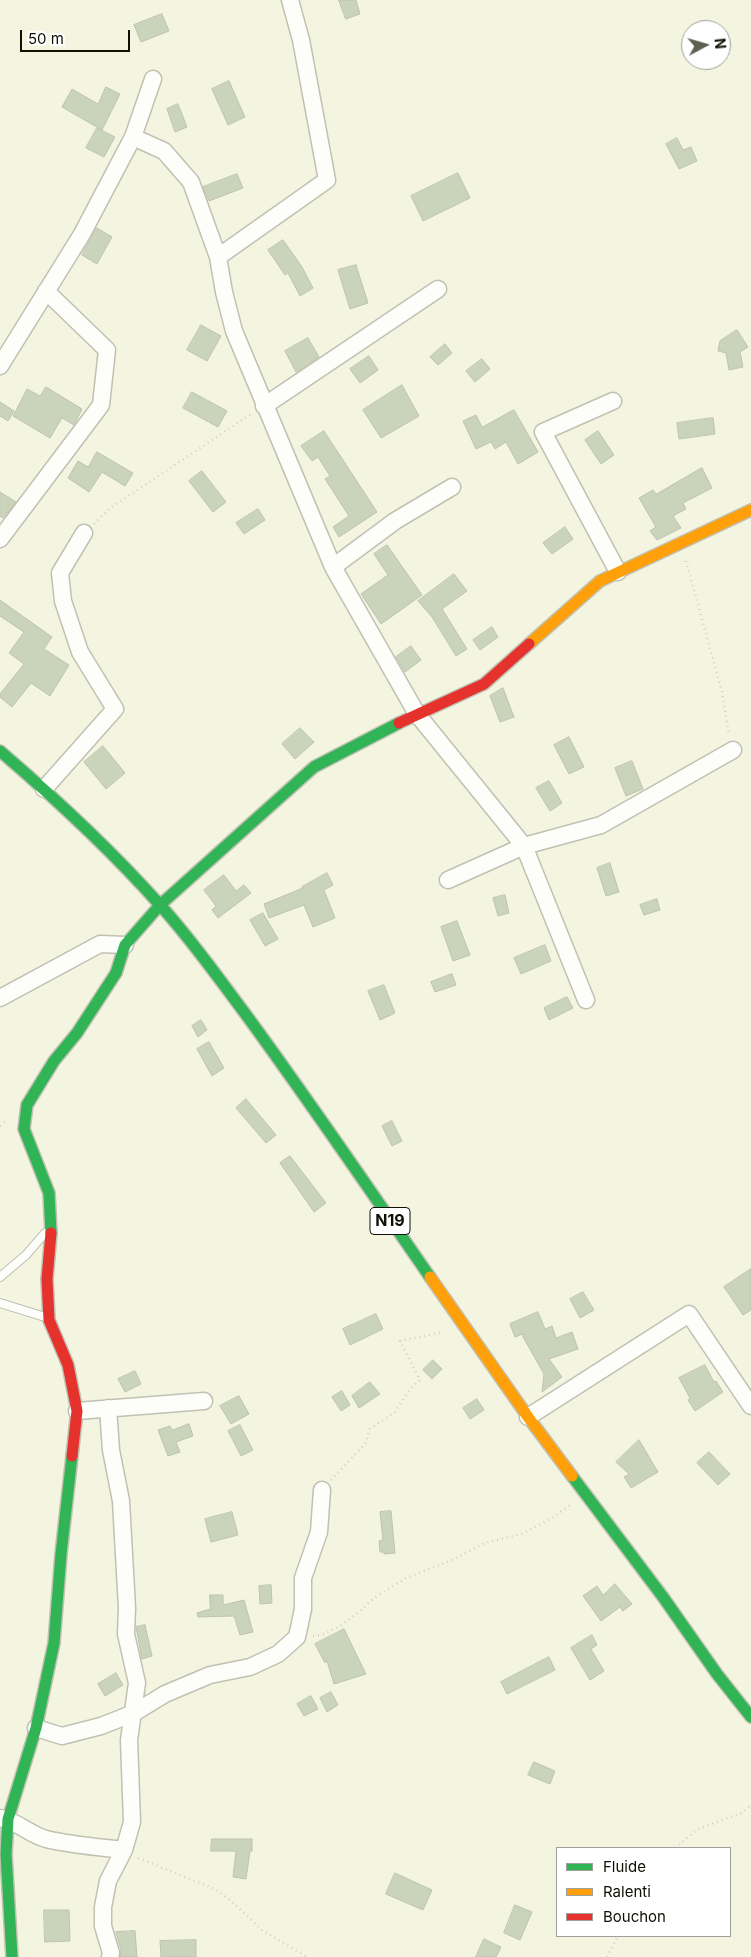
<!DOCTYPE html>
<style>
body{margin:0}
#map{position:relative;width:751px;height:1957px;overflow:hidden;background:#f4f5e1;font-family:Inter,sans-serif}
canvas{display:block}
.legend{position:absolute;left:556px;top:1847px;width:175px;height:90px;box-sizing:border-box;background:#fff;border:1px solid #9f9f9b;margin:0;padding:6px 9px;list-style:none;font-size:15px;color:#0f0f04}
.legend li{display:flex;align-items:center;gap:10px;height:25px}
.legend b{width:25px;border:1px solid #9f9f9b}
.north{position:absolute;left:681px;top:20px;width:50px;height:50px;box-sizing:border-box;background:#fff;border:1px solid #9f9f9b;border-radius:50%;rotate:84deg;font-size:14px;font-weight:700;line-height:20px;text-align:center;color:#0f0f04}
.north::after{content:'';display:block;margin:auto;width:18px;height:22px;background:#5f6051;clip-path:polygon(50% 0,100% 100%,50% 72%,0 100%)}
.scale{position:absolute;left:20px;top:30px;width:110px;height:22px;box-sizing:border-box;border:2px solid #0f0f04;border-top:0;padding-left:6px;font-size:15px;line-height:18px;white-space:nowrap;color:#0f0f04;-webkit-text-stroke:4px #fff;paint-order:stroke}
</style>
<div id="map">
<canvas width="751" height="1957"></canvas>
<ul class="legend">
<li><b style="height:6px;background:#30b455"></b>Fluide</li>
<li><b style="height:6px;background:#ff9f0a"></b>Ralenti</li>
<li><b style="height:6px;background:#e5322d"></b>Bouchon</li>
</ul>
<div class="north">N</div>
<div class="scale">50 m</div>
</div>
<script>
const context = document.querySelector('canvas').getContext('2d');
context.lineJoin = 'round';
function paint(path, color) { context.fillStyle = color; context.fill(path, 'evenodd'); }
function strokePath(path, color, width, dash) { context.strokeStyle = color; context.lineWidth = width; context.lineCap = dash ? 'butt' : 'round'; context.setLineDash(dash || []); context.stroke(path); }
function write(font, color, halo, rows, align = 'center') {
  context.font = font + ' Inter,sans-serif'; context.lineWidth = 4; context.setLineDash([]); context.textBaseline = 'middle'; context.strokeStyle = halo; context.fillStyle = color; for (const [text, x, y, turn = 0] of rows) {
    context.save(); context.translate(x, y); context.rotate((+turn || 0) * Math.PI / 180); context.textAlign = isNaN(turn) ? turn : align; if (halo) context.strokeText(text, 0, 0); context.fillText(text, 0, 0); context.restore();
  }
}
const building = new Path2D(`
 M339,0H356L360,14L346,19Z
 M162,14L169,31L141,42L134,25Z
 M229,81L245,117L228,125L212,89Z
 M106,87L120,94L102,130L62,107L72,89L98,104Z
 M178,104L187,127L175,132L167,109Z
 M97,128L115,137L104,157L86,148Z
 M677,138L683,150L691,147L697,161L679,169L666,144Z
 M458,173L470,198L423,221L411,196Z
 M237,174L243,188L209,201L203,187Z
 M97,228L112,237L97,264L82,255Z
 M283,240L302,267L313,288L300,296L288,273L285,275L268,250Z
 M356,265L368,303L350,309L338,270Z
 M201,325L221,336L207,361L187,350Z
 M737,330L748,347L740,352L743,367L729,370L726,353L718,351L720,341Z
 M308,338L319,357L296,372L285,351Z
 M445,344L452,353L438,365L430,357Z
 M369,356L378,370L360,383L350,369Z
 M482,359L490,369L475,382L466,371Z
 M402,385L419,416L381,438L363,410Z
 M46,387L82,409L74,425L62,418L50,438L13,416L27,389L40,396Z
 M192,392L227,411L218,427L183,408Z
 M0,402L14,411L8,421L0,416Z
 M514,410L538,452L518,464L506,442L495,449L491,442L476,449L463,421L476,415L482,427Z
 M713,418L715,434L679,439L677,423Z
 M324,431L377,512L339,537L333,527L349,516L325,479L330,476L318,457L312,461L301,446Z
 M598,431L614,455L601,464L585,440Z
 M97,452L133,473L125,486L102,472L89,492L68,478L78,461L88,467Z
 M702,468L712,488L683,503L686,509L673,516L681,528L657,540L650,531L656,527L639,498L653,490L656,494Z
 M202,471L226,502L213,512L189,481Z
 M0,492L16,502L3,518L0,516Z
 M258,509L265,520L244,534L236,523Z
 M565,527L573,539L552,554L543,543Z
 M387,545L422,595L381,624L361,594L388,575L374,554Z
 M454,574L467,591L442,609L467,649L456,656L432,617L418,601Z
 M0,600L52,637L44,649L69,665L50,696L31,683L12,707L0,697V694L24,664L9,653L24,632L0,616Z
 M492,627L498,637L480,650L473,640Z
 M411,646L421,660L405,672L396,657Z
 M503,688L514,717L500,722L490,696Z
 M300,728L314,742L295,759L282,744Z
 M569,737L584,767L569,774L554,745Z
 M103,746L125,773L106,789L84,762Z
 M632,761L643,789L626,796L615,768Z
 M549,781L562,803L550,811L536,788Z
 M610,863L619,892L606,896L597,868Z
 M327,873L333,885L324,890L335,918L313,927L304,905L269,918L264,904L303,888L302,887Z
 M224,875L236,891L244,885L251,893L218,918L212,910L216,906L204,890Z
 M505,895L509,913L498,916L493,898Z
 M657,899L660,910L644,915L640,905Z
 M263,913L278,939L265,946L250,920Z
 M457,921L470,955L453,961L441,927Z
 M545,945L551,961L521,974L514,958Z
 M452,974L456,985L435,992L431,982Z
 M384,985L395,1013L380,1020L368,991Z
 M567,997L573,1008L549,1020L544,1008Z
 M201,1020L207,1030L198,1037L192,1026Z
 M209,1042L224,1068L212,1076L197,1049Z
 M246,1099L276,1135L266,1143L236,1108Z
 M392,1121L402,1141L392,1146L382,1126Z
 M290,1156L326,1203L314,1212L280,1163Z
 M751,1269V1310L743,1315L724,1287Z
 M583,1292L594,1310L580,1318L570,1299Z
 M538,1312L545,1329L552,1326L556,1338L572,1332L578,1349L549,1359L562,1377L542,1392L544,1374L523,1337V1334L515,1337L510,1324Z
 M376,1314L383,1329L350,1345L343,1329Z
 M433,1360L442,1369L432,1379L423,1370Z
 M705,1365L714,1382L716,1381L723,1392L695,1411L688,1400L690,1398L679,1378Z
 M135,1371L141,1384L125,1392L118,1379Z
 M370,1382L380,1394L359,1408L352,1396Z
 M342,1391L350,1405L341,1411L332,1397Z
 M239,1396L249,1414L231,1424L220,1406Z
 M477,1399L484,1410L470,1419L463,1408Z
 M189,1424L193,1436L176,1442L180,1452L168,1456L158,1430L170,1426L172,1430Z
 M240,1425L253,1450L241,1456L228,1431Z
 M639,1440L658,1472L631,1488L624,1477L629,1474L616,1462Z
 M709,1452L730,1474L718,1485L697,1463Z
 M391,1511L395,1553L384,1554V1552H380L379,1541L383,1540L380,1512Z
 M232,1512L238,1535L211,1542L205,1519Z
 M615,1584L632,1604L623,1611L620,1607L601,1621L583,1596L597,1586L603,1595Z
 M271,1585L272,1603L260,1604L259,1586Z
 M210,1595H223V1605L244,1600L253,1632L240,1635L234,1616L198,1617L197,1613L210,1609Z
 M145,1625L152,1656L142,1659L136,1627Z
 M344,1629L366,1674L334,1684L327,1661L325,1663L315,1644Z
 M592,1635L597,1645L591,1649L604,1671L590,1680L571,1648Z
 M549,1657L555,1670L507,1694L501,1682Z
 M116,1673L123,1685L105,1696L98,1684Z
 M331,1692L338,1705L327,1712L320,1698Z
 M311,1696L318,1709L304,1716L297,1704Z
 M534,1762L555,1771L550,1784L528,1775Z
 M212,1839H252V1851H250L246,1879L233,1877L236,1851H211Z
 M395,1873L432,1890L423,1910L386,1894Z
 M515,1905L532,1912L520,1940L504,1933Z
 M44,1910H69L70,1941L45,1942Z
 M135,1931L137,1957H120L121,1950L116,1932Z
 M484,1939L501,1947L496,1957H476Z
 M196,1940V1957H161L160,1941Z`);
paint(building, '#cad4ba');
strokePath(building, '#bec2b3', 1);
const lane = new Path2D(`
 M0,1277L26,1255L45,1233
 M0,1303L45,1317`);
const street = new Path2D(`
 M133,137L164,151L191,182L218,257L224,292L234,331L333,567L417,714L524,846L586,1000
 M218,257L327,180L301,40L290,0
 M0,366L82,234L133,137L153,79
 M613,401L543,432L618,572
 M264,406L438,289
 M0,539L101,405L107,350L46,291
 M333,567L395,521L452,487
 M44,789L115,709L80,652L63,601L60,573L84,533
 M448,880L524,846L601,825L733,750
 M0,998L100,944L125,945
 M108,1408L111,1450L121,1501L127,1608L126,1634L137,1683L129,1740L132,1822L124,1850L108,1881L103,1907V1926L111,1953L110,1957
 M77,1411L204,1401
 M528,1417L689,1314L751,1406
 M36,1728L62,1736L101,1726L134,1713L165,1694L210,1675L250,1667L278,1654L297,1637L303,1609V1578L319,1532L322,1490
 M0,1818C17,1821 29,1834 46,1839C71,1845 98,1847 124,1850`);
const fast = new Path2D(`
 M0,751C56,799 111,850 160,905C191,939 217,976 244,1012C308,1099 369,1189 430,1277
 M51,1233L49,1193L24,1129L27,1105L54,1061L77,1033L116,973L125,945L160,905L314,767L399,723
 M572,1476L663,1597L717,1674L751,1717
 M12,1957L6,1854L8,1819L36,1728L54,1643L61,1554L72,1456`);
const slow = new Path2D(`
 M529,644L600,581L751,510
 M430,1277L528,1417L572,1476`);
const jam = new Path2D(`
 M399,723L484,684L529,644
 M51,1233L47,1279L49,1320L68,1365L77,1411L72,1456`);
strokePath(lane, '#c0c1b2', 10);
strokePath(street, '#c0c1b2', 19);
strokePath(fast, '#c0c1b2', 14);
strokePath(slow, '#c0c1b2', 14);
strokePath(jam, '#c0c1b2', 14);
strokePath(new Path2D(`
 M94,524L109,509L251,414
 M686,561L722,692L729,735
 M0,1126L6,1121
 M331,1480L365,1444L370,1429L395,1412L411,1388L420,1380L400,1341L444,1332
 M313,1636L325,1634L340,1626L359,1612L374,1598L406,1578L450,1561L485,1543L521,1534L552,1518L570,1505
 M675,1848L698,1829L742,1813L751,1805
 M138,1858L215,1889L230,1900L262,1930L307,1957
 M607,1957L618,1936`), '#d0d0cb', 2.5, [1, 4]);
strokePath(lane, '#fdfefa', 8);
strokePath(street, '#fdfefa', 16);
strokePath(fast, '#30b455', 11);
strokePath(slow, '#ff9f0a', 11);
strokePath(jam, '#e5322d', 11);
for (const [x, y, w] of [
 [390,1221,40]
]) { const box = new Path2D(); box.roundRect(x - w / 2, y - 13.5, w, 27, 4); context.fillStyle = '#fff'; context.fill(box); strokePath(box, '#0f0f04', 1); }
write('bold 16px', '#0f0f04', null, [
 ["N19",390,1221]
]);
</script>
